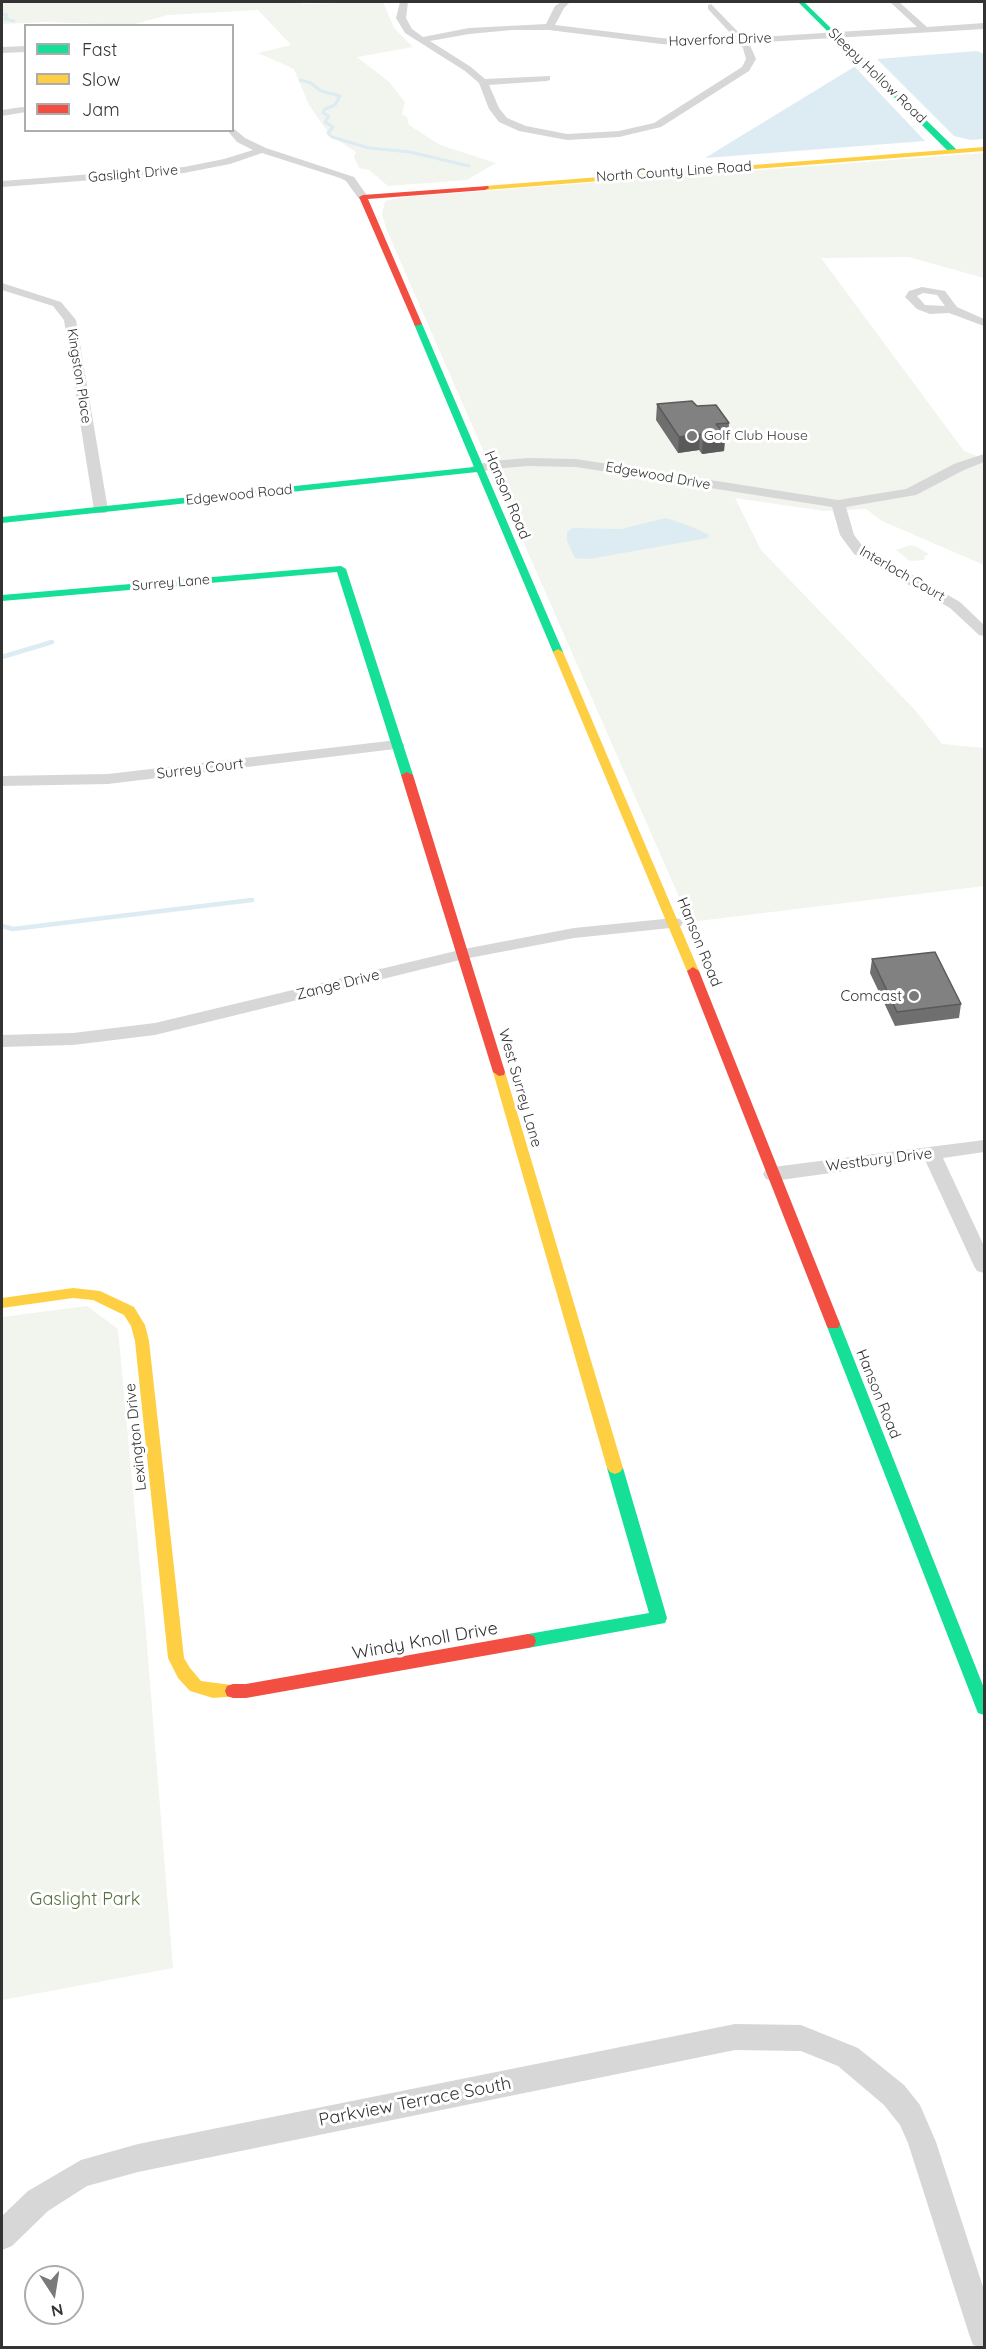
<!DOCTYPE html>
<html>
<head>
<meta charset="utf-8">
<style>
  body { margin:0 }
  #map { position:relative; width:986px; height:2349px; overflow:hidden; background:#fff; font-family:Quicksand,sans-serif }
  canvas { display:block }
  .frame { position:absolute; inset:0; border:3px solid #333; pointer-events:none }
  .legend { position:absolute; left:24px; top:24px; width:210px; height:108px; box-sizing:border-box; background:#fff; border:2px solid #adadad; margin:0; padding:8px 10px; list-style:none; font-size:18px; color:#333 }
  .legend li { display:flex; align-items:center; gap:12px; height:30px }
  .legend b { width:30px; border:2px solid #adadad }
  .north { position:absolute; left:24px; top:2265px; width:60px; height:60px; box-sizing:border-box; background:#fff; border:2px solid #adadad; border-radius:50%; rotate:168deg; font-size:16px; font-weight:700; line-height:24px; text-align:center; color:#333 }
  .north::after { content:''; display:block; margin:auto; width:21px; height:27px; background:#7a7a7a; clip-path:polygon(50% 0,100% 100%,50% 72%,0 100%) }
</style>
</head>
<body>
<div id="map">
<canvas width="986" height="2349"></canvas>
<div class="frame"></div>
<ul class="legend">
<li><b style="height:8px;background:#16e098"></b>Fast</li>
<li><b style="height:8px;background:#ffcf43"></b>Slow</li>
<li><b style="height:8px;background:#f24e42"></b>Jam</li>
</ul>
<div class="north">N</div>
</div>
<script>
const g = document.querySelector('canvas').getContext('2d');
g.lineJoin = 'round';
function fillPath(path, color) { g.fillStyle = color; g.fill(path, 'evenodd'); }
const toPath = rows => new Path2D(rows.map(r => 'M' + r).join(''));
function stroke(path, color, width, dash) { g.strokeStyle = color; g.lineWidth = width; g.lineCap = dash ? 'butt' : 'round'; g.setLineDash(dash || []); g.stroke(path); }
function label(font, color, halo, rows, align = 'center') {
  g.font = font + ' Quicksand,sans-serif'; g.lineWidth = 6; g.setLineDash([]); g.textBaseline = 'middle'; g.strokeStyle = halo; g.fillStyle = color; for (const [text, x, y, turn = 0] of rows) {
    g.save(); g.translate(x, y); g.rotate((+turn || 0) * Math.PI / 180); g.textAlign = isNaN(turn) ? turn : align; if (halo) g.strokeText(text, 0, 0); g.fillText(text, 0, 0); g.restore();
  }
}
const green = toPath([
  [2,2,297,2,303,4,383,2,394,28,413,47,357,57,389,82,405,102,402,114,407,117,409,125,440,145,496,163,467,180,388,186,369,170,359,168,354,157,356,152,330,135,309,105,294,69,258,53,291,45,258,10,168,15,131,25,46,22,2,24],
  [984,153,984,278,909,257,821,258,964,451,984,459,984,565,882,521,866,509,824,511,735,498,761,550,915,710,942,744,984,748,984,886,690,922,387,231,382,214,385,201,404,197],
  [910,545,917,547,929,554,925,556,924,560,910,561,896,550],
  [87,1306,118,1329,145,1621,173,1968,2,2000,2,1317]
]);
const water = toPath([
  [977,51,984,54,984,139,970,140,954,136,877,59],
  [854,66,925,141,705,158,854,67],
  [666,518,690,526,709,535,708,538,589,559,575,558,567,541,567,532,573,528,621,529]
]);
const streamFar1 = toPath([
  [2,14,7,15,5,19,14,21],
  [300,80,311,83,321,91,340,96,335,105,325,109,323,113,329,116,325,122,333,127,328,133,332,137,369,148,410,152,469,166]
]);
const stream = toPath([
  [2,657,52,642],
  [2,926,13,929,252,900]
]);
const street = toPath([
  [400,2,408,2,406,18,412,29,423,37,469,28,546,24,555,6,561,2,570,2,564,8,555,25,661,38,702,40,735,38,708,9,708,5,711,4,744,38,917,27,890,2,899,2,927,27,984,23,984,29,749,43,756,59,749,71,661,127,619,137,567,140,519,131,499,122,489,109,479,83,465,71,405,33,396,18,400,2],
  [512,30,549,30,661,44,702,46,740,44,743,48,746,59,742,67,654,123,619,131,567,134,526,126,507,118,499,108,489,85,547,81,550,80,550,76,485,79,471,67,430,41,469,34,512,30],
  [26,46,26,52,2,53,2,47,26,46],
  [22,107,26,108,26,112,2,116,2,110,22,107],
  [232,127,245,138,266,148,354,177,368,197,363,200,359,199,346,181,340,178,262,153,230,164,184,173,2,187,2,181,184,167,224,159,253,150,237,142,227,130,232,130,232,127],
  [2,283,61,302,76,320,108,510,106,513,96,513,94,510,64,320,53,306,2,290,2,283],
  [922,287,945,291,957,307,984,319,984,326,949,313,930,314,917,309,905,297,909,291,922,287],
  [923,293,937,295,945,306,925,305,917,296,923,293],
  [984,454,984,462,964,470,916,495,846,507,854,535,864,548,960,602,984,625,984,636,979,635,950,608,854,554,840,535,832,507,576,467,528,466,492,469,477,473,470,469,472,466,492,461,528,458,576,459,838,500,906,489,954,464,984,454],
  [397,740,405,745,403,748,108,784,2,786,2,776,108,774,397,740],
  [674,918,680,919,683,923,680,927,574,938,464,959,155,1035,73,1045,2,1047,2,1035,73,1033,155,1023,464,949,574,928,674,918],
  [984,1140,984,1152,943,1158,984,1246,984,1273,977,1271,974,1266,925,1160,773,1181,766,1179,763,1174,766,1169,773,1167,984,1140],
  [735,2024,801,2025,858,2048,904,2085,920,2105,936,2142,984,2290,984,2348,973,2345,969,2334,908,2143,900,2125,884,2105,838,2066,801,2051,735,2050,138,2172,87,2186,48,2211,12,2246,2,2250,2,2216,28,2191,81,2160,138,2144,735,2024]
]);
const fast = toPath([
  [798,2,804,2,956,149,956,153,950,153,798,2],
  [415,322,422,324,563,652,562,654,554,654,553,652,477,472,2,523,2,517,474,467,414,324,415,322],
  [341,566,346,569,413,775,411,777,403,777,401,775,337,572,2,601,2,595,341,566],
  [833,1319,838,1320,840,1324,984,1688,984,1715,978,1713,976,1708,826,1324,828,1320,833,1319],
  [615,1462,620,1464,623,1468,667,1618,665,1623,528,1648,522,1646,520,1641,522,1636,528,1634,649,1613,607,1468,610,1464,615,1462]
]);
const slow = toPath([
  [984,147,984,151,485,190,481,188,485,186,984,147],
  [558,649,563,652,699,971,697,974,693,975,687,971,553,652,558,649],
  [499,1068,505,1072,623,1468,620,1472,615,1474,610,1472,607,1468,493,1072,499,1068],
  [73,1288,100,1291,134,1307,145,1325,149,1341,184,1658,190,1668,201,1681,239,1686,241,1691,239,1696,213,1698,190,1691,178,1678,168,1658,135,1341,131,1326,124,1315,93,1300,73,1298,2,1308,2,1298,73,1288]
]);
const jam = toPath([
  [488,186,489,188,485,190,368,199,422,324,415,326,359,197,363,195,488,186],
  [407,772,413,775,505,1072,504,1075,499,1076,493,1072,401,775,407,772],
  [693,967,699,971,840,1324,838,1328,828,1328,826,1324,687,971,693,967],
  [528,1634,534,1636,536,1641,534,1646,528,1648,246,1698,233,1698,227,1696,225,1691,227,1686,233,1684,246,1684,528,1634]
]);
const wall = toPath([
  [657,404,697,406,729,423,728,439,725,439,724,451,702,454,699,450,678,453,656,420],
  [872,959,961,1004,959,1018,895,1026,870,973]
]);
const shadedWall = toPath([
  [700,434,699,450,678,453,679,437],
  [725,435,724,451,702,454,703,437]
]);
const building = toPath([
  [692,401,697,406,716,405,729,423,716,424,725,435,703,437,700,434,679,437,657,404,692,401],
  [935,952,961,1004,897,1012,872,959,935,952]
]);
const markers = [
  [692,436,6,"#7a7a7a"],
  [914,996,6,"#7a7a7a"]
];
const farStreetnames = [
  ["Haverford Drive",720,40,-2],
  ["Sleepy Hollow Road",877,76,44],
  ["North County Line Road",674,172,-4],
  ["Gaslight Drive",133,174,-5],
  ["Kingston Place",79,376,81],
  ["Edgewood Drive",658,476,10],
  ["Edgewood Road",239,495,-6],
  ["Interloch Court",902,574,30],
  ["Surrey Lane",171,583,-5]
];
const farPoinames = [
  ["Golf Club House",704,436]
];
const streetNames = [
  ["Hanson Road",507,495,67],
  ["Surrey Court",200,769,-7],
  ["Hanson Road",699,942,68],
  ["Zange Drive",338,985,-14],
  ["West Surrey Lane",520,1088,74],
  ["Westbury Drive",879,1160,-7],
  ["Hanson Road",878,1394,68],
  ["Lexington Drive",136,1437,-96]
];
const poiNames = [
  ["Comcast",902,996]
];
const nearStreetnames = [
  ["Windy Knoll Drive",425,1641,-10],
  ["Parkview Terrace South",415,2102,-11]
];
const nearParknames = [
  ["Gaslight Park",85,1900]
];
fillPath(green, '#f1f5ed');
fillPath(water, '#ddebf3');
stroke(streamFar1, '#ddebf3', 3);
stroke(stream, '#ddebf3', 4.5);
fillPath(street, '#d7d7d7');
fillPath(fast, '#16e098');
fillPath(slow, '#ffcf43');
fillPath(jam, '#f24e42');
fillPath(wall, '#6f6f6f');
fillPath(shadedWall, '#5a5a5a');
fillPath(building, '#818181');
stroke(building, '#5a5a5a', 1.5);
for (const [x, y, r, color] of markers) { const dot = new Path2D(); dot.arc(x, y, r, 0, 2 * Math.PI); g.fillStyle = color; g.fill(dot); stroke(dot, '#fff', 2); }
label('14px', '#333', '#fff', farStreetnames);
label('14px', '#333', '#fff', farPoinames, 'left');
label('15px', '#333', '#fff', streetNames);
label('15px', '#333', '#fff', poiNames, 'right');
label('18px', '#333', '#fff', nearStreetnames);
label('18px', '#56703f', '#fff', nearParknames);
</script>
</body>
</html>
